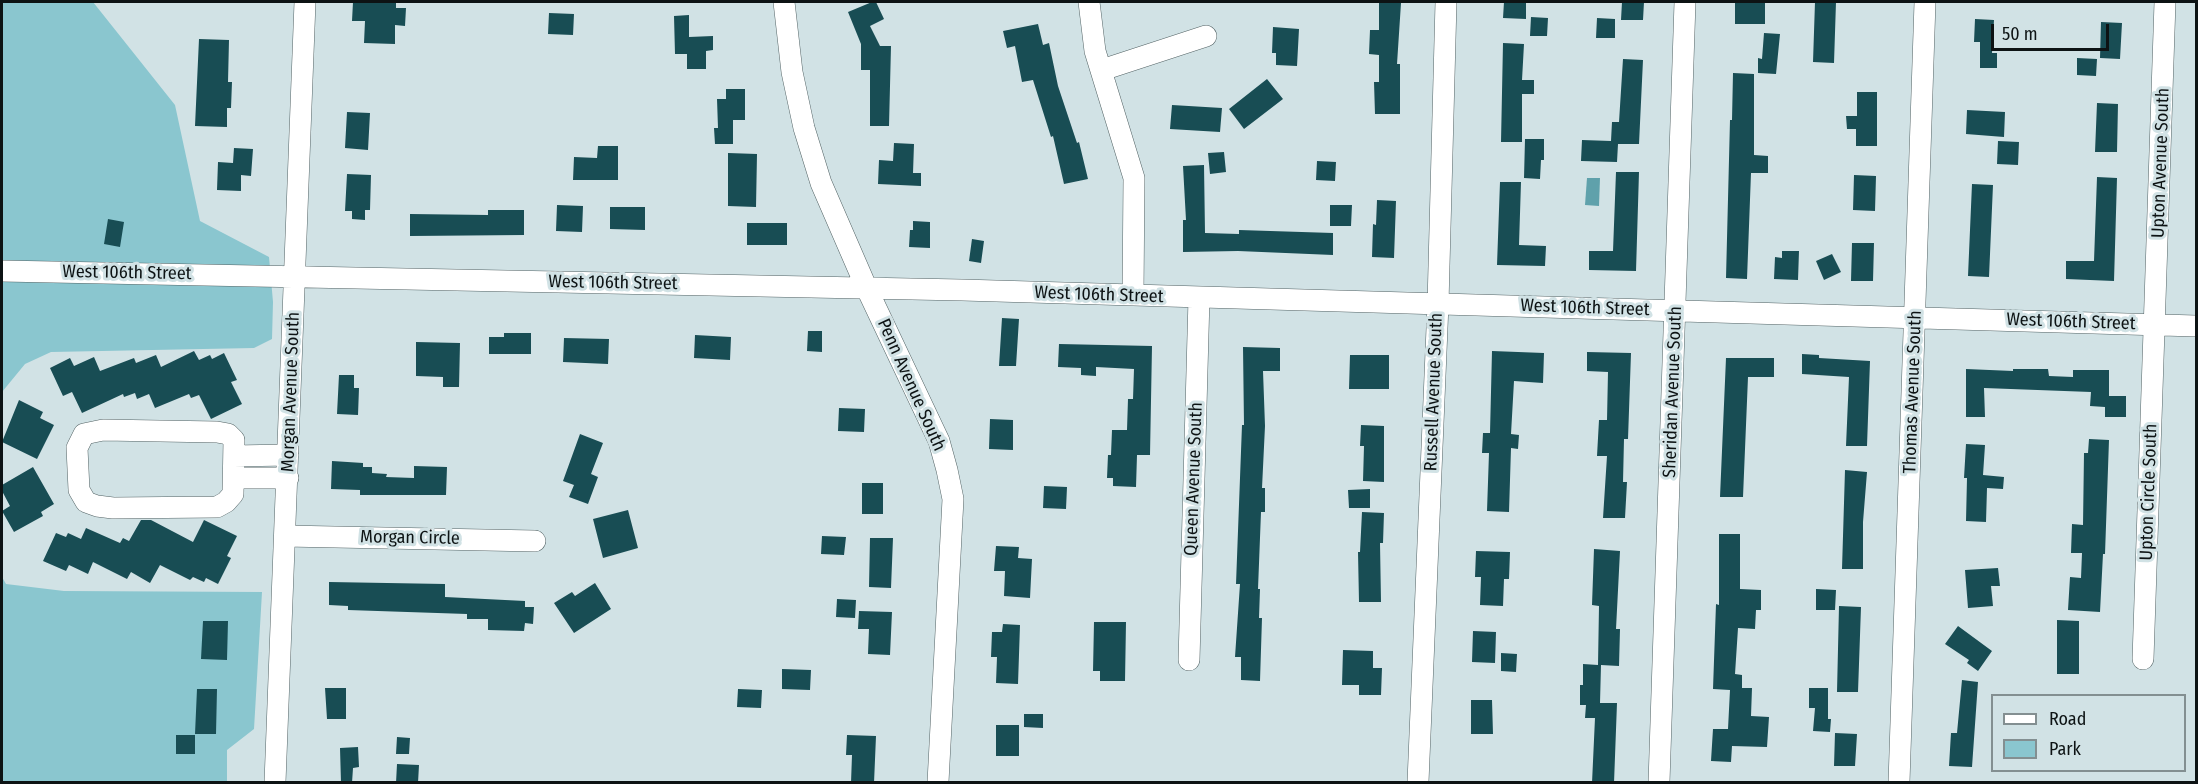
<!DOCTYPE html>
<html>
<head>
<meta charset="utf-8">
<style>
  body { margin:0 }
  #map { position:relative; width:2198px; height:784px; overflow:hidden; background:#d1e2e5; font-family:"Fira Sans Condensed",sans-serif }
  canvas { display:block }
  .frame { position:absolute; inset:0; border:3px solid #0d1314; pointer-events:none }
  .legend { position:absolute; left:1991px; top:694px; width:195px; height:78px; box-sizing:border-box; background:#d1e2e5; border:2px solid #838f91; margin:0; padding:8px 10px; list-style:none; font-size:18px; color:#0d1314 }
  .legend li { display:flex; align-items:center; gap:12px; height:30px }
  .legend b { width:30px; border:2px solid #838f91 }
  .scale { position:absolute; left:1991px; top:24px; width:118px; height:27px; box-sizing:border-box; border:3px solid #0d1314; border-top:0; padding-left:8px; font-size:18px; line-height:21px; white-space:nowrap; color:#0d1314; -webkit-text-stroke:4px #d1e2e5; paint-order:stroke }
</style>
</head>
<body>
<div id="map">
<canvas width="2198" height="784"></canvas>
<div class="frame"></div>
<ul class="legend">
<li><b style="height:8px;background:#fff"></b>Road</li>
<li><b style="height:16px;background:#8ac6cf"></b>Park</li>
</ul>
<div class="scale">50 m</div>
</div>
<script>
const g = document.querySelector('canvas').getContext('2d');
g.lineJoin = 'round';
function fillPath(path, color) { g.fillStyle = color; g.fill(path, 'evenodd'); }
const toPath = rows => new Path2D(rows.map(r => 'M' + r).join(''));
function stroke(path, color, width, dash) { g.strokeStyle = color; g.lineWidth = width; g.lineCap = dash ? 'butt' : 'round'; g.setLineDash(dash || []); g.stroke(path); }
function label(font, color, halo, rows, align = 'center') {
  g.font = font + ' "Fira Sans Condensed",sans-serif'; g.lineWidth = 6; g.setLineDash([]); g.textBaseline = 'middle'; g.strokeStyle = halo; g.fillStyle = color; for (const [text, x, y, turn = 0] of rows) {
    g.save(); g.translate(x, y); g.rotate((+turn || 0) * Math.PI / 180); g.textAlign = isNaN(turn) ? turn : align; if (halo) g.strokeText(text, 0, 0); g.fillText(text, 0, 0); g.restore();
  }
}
const green = toPath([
  [2,2,93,2,175,105,200,221,269,257,273,302,272,339,254,348,51,352,25,364,2,392],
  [2,577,6,584,64,591,262,592,254,729,227,750,227,782,2,782]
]);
const water = toPath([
  [1587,178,1600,178,1599,206,1585,205]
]);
const building = toPath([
  [353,2,396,2,396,8,406,8,405,26,395,25,395,44,364,43,365,21,352,21],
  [872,2,876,2,884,19,870,26,880,46,891,46,889,126,870,126,870,70,861,70,861,44,848,12],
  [1379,2,1401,3,1397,64,1400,64,1400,114,1375,114,1374,82,1379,82,1379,55,1369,54,1370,30,1379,30],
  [1504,2,1526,2,1526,19,1503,18],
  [1622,2,1644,2,1643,20,1621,20],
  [1735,2,1765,2,1765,24,1735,24],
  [1815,2,1836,2,1834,63,1813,62],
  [549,13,574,14,573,35,548,34],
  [689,15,689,37,713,36,713,50,706,51,706,69,687,69,687,54,675,54,674,16],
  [1531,17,1548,18,1547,36,1530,36],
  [1597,18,1615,19,1615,38,1596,38],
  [1975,19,1994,20,1992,53,1997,53,1997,68,1980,68,1980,42,1974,42],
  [2101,22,2122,23,2120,59,2100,58],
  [1038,24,1043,45,1049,43,1058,86,1077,143,1079,142,1088,179,1064,184,1053,136,1051,137,1033,80,1022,82,1015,46,1007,48,1003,31],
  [1273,27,1299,29,1297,66,1276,65,1276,53,1272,53],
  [1764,33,1780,34,1776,74,1758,73,1758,58,1762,59],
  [199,39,229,40,228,82,232,82,231,108,227,108,227,127,195,126],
  [1503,43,1524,44,1522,80,1534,80,1534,94,1522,94,1522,142,1501,142],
  [2077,58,2097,59,2096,76,2077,75],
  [1623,59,1643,60,1639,144,1618,144,1617,162,1581,161,1582,140,1611,141,1612,122,1619,122],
  [1733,73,1754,74,1754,155,1768,156,1768,173,1751,173,1747,279,1726,278,1730,120,1732,120],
  [1267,79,1283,99,1244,129,1229,109],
  [726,89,745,89,745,120,733,120,733,144,715,144,714,128,718,128,717,99,726,99],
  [1857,92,1877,92,1877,146,1856,146,1856,129,1847,129,1846,116,1857,116],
  [2097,103,2118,104,2117,152,2095,152],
  [1172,105,1222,108,1220,132,1170,129],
  [1967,110,2005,112,2004,137,1966,134],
  [347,112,370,113,368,150,345,148],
  [1525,139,1544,139,1544,160,1541,160,1540,179,1524,178],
  [1998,141,2019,142,2018,165,1997,164],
  [894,143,914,144,913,173,921,173,921,186,878,184,879,160,893,161],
  [598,146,618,146,618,180,573,180,574,157,597,158],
  [234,148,253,149,251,176,241,175,241,191,217,190,218,162,233,163],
  [1224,152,1226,172,1210,174,1208,153],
  [728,153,757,154,756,207,728,206],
  [1317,161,1336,162,1335,181,1316,180],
  [1204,165,1205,233,1239,234,1239,230,1333,233,1333,255,1238,251,1183,252,1183,220,1186,220,1183,166],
  [1616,172,1639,172,1636,271,1589,270,1589,251,1613,251],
  [347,174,371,175,370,210,365,210,365,220,352,219,352,211,345,211],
  [1854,175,1876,176,1875,211,1853,210],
  [2097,177,2117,178,2114,281,2066,279,2066,261,2094,261],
  [1500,182,1521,182,1519,245,1546,246,1545,266,1497,265],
  [1972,184,1993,185,1989,277,1968,276],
  [1377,200,1396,201,1394,258,1372,257,1373,224,1376,225],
  [557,205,583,206,582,232,556,231],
  [1330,205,1352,205,1351,226,1330,226],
  [610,207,645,207,645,230,610,229],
  [488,210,524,210,524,235,410,236,410,214,488,215],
  [108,219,124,222,120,247,104,244],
  [913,221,930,222,930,248,909,247,910,230,913,230],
  [747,223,787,223,787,245,747,245],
  [972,239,984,241,981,263,969,261],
  [1852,243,1874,243,1873,281,1851,281],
  [1782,251,1799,251,1798,280,1774,279,1775,257,1782,258],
  [1832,254,1841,272,1824,280,1816,261],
  [1002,318,1019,319,1016,366,999,366],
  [808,331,822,331,822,352,807,351],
  [504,333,531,333,531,354,489,354,489,337,504,337],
  [695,335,731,337,730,360,694,358],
  [564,338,609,339,608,364,563,362],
  [416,342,460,343,459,387,443,387,443,377,416,376],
  [1059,344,1152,346,1150,455,1137,455,1136,487,1113,486,1113,478,1107,478,1108,455,1111,455,1112,430,1127,430,1128,399,1133,399,1134,369,1096,367,1096,376,1081,375,1081,368,1058,367],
  [1243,347,1280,348,1280,371,1263,371,1265,426,1262,488,1265,488,1265,512,1261,512,1258,589,1260,589,1259,618,1262,618,1260,681,1241,680,1241,657,1235,657,1240,584,1236,584,1242,425,1244,425],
  [194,351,199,360,210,355,212,359,224,353,237,380,231,382,242,404,211,419,199,395,191,398,189,394,155,408,149,394,137,399,135,393,124,397,123,394,82,413,72,392,63,396,50,368,70,358,74,366,94,357,100,371,134,358,136,363,156,355,161,367],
  [1492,351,1544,353,1543,383,1514,381,1511,434,1519,435,1518,449,1511,448,1509,512,1487,511,1489,453,1482,453,1483,433,1490,433],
  [1587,352,1631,353,1628,439,1624,439,1623,482,1627,482,1625,518,1603,518,1607,456,1597,456,1599,420,1607,420,1608,372,1587,371],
  [1802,354,1819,355,1819,358,1870,361,1867,446,1846,446,1849,377,1802,374],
  [1350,355,1389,355,1389,389,1349,389],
  [1726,358,1774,358,1774,377,1748,377,1743,497,1720,497],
  [1966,369,2013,371,2013,369,2048,369,2049,376,2073,377,2073,370,2109,370,2109,396,2126,396,2126,417,2105,417,2105,407,2090,406,2091,392,1984,388,1985,417,1966,417],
  [339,375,354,375,354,388,359,388,358,415,337,414],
  [19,400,43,412,40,418,54,425,37,459,2,442],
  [839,408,865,409,864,432,838,431],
  [990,419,1013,420,1013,450,989,449],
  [1361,425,1384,426,1384,482,1363,481,1364,446,1360,446],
  [580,434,603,443,591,474,598,477,588,504,569,497,574,485,563,481],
  [2089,439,2109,440,2105,554,2103,554,2100,612,2068,610,2070,577,2081,578,2082,553,2071,553,2072,524,2083,525,2084,453,2088,453],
  [1966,444,1985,445,1983,475,2004,477,2003,489,1987,488,1986,522,1966,521,1967,478,1964,478],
  [332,461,363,463,363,467,372,467,372,473,387,474,386,477,414,478,414,466,447,467,446,495,360,495,360,490,331,489],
  [33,467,54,504,41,512,43,516,14,532,2,511,10,506,2,491,2,485],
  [1845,470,1867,472,1863,522,1863,569,1842,569],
  [862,483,883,483,883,514,862,514],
  [1044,486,1067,487,1066,509,1043,508],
  [1370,489,1370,508,1349,508,1348,490],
  [628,510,638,548,603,558,593,519],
  [1362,512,1384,513,1383,543,1380,543,1381,602,1359,602,1358,552,1360,552],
  [141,520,151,520,193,542,204,520,237,536,227,556,231,558,218,584,206,578,204,582,193,577,190,580,160,565,150,583,131,572,127,579,93,562,88,574,69,565,66,571,43,561,56,533,66,537,68,533,81,539,86,528,120,543,123,538,129,541],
  [1719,534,1740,534,1740,589,1761,590,1761,610,1756,610,1755,629,1738,628,1735,674,1742,675,1742,688,1752,688,1751,716,1769,717,1767,747,1732,746,1731,762,1711,761,1713,729,1728,729,1730,690,1713,689,1716,604,1719,605],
  [822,536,846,537,844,555,821,554],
  [870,538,893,538,891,588,869,587],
  [996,546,1019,547,1018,558,1032,559,1030,598,1004,596,1005,571,994,571],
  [1594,549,1620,551,1616,629,1620,629,1619,666,1601,665,1600,703,1617,703,1614,783,1592,783,1595,718,1585,718,1586,705,1580,705,1580,685,1583,685,1583,664,1598,665,1599,606,1592,605],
  [1476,551,1510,552,1509,579,1504,579,1503,606,1480,605,1481,577,1475,577],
  [1998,568,2000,586,1991,586,1993,606,1968,608,1965,570],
  [329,582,445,584,445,597,525,601,525,607,534,607,533,624,525,623,524,631,488,630,488,619,467,619,467,614,348,610,348,606,329,605],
  [595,583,611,609,574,633,554,603,572,592,575,596],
  [1816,589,1836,590,1835,610,1816,610],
  [837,599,856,600,855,618,836,617],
  [1839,606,1861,607,1858,692,1837,692],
  [859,611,892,612,890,655,868,654,869,629,858,629],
  [2057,620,2079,621,2079,674,2057,674],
  [203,621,228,621,227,660,201,659],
  [1094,622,1126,622,1125,681,1100,681,1100,671,1093,671],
  [1003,624,1020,625,1018,684,996,683,997,657,991,657,992,632,1002,632],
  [1958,626,1992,651,1978,671,1967,663,1969,660,1945,644],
  [1473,631,1496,632,1495,663,1472,662],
  [1343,650,1373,651,1373,668,1382,668,1381,695,1359,695,1359,685,1342,685],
  [1501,653,1517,654,1516,672,1501,671],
  [782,669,811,670,810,690,782,689],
  [1962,680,1978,682,1972,767,1949,766,1951,733,1957,733],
  [325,688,346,688,346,719,327,719],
  [1809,688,1828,688,1828,719,1831,719,1830,732,1813,731,1815,708,1809,708],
  [197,689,217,689,216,734,195,734],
  [738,689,762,690,761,708,737,707],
  [1471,700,1492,700,1493,734,1471,734],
  [1024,714,1043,714,1043,728,1024,727],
  [996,725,1019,725,1019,756,996,756],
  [1835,733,1857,734,1855,766,1834,766],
  [176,735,195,735,195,754,176,754],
  [847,735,876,736,874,783,851,783,852,755,846,755],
  [397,737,410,738,409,754,396,754],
  [358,747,359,767,353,768,352,783,341,783,340,748],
  [397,764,419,765,418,783,396,783]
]);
const minor = toPath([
  [784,2,792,72,804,128,821,183,867,289,939,441,947,470,953,499,938,782],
  [1089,2,1095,51,1134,178,1133,295],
  [1102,70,1206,36],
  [2,271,962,290,2196,326],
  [103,430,217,432,228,434,234,440,233,494,226,502,217,507,113,508,97,506,86,502,79,490,77,448,84,434,103,430],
  [234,456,288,455],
  [234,478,288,478],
  [285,536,535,541],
  [2143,659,2165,2],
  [1189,660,1199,298],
  [275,782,305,2],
  [1418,782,1438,304,1446,2],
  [1659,782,1685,2],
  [1899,782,1925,2]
]);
const streetNames = [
  ["Upton Avenue South",2161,163,-88],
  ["West 106th Street",127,273,1],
  ["West 106th Street",613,283,1],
  ["West 106th Street",1099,295,2],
  ["West 106th Street",1585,308,2],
  ["West 106th Street",2071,322,2],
  ["Penn Avenue South",911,385,66],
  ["Morgan Avenue South",291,392,-88],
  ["Russell Avenue South",1434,392,-88],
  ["Sheridan Avenue South",1673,392,-88],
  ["Thomas Avenue South",1913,392,-88],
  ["Queen Avenue South",1194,479,-88],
  ["Upton Circle South",2149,492,-88],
  ["Morgan Circle",410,538,1]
];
fillPath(green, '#8ac6cf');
fillPath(water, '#5fa1ab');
fillPath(building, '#184d54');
stroke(minor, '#536365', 22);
stroke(minor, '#fff', 21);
label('18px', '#0d1314', '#d1e2e5', streetNames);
</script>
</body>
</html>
